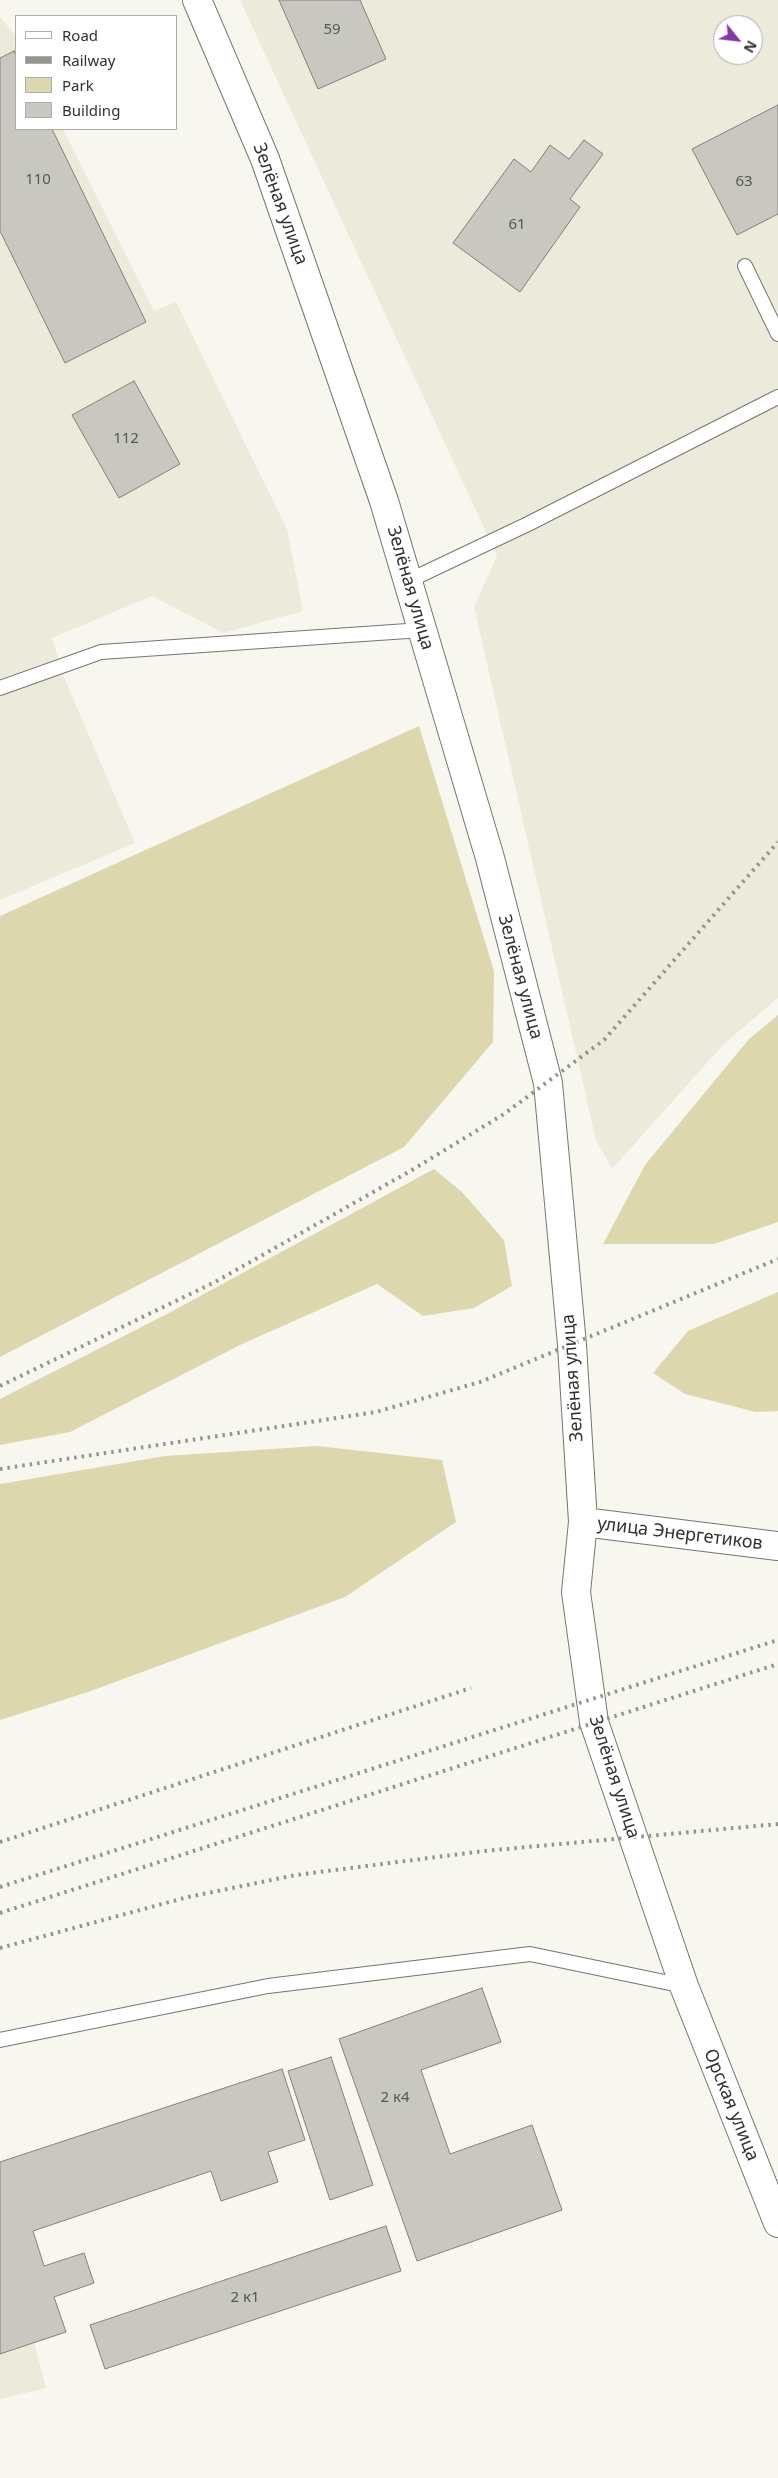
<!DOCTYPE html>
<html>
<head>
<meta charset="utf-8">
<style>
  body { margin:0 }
  #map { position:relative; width:778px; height:2478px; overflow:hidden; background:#f7f7ef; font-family:"Noto Sans",sans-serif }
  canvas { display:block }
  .legend { position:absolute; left:15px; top:15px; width:162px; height:115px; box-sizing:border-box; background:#fff; border:1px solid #adadab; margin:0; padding:6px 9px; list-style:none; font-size:15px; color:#31312e }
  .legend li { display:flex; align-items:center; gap:10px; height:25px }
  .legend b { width:25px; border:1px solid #adadab }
  .north { position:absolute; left:713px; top:15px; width:50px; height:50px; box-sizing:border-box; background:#fff; border:1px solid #adadab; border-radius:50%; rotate:119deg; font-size:14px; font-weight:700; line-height:20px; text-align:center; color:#31312e }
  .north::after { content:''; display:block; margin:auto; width:18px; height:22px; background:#8337a9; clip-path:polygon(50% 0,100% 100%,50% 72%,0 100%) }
</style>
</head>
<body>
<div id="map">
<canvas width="778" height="2478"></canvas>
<ul class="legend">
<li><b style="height:6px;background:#fff"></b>Road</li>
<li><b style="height:6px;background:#94948f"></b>Railway</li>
<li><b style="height:14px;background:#dcd7ad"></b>Park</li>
<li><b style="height:14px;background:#c8c8c0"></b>Building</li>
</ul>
<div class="north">N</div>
</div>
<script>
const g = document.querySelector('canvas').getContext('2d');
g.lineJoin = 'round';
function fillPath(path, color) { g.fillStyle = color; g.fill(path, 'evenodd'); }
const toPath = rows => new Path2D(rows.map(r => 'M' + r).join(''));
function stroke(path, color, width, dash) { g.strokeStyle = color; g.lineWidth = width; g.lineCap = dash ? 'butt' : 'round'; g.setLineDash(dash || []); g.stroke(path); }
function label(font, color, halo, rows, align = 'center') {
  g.font = font + ' "Noto Sans",sans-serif'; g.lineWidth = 4.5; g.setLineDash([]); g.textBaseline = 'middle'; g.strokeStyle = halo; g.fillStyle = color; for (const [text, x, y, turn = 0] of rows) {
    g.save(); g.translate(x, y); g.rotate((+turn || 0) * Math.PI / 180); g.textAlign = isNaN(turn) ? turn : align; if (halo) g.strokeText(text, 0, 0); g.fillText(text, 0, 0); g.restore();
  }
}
const built = toPath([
  [240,0,778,0,778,998,724,1044,612,1169,596,1140,474,607,497,556],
  [723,25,753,25,753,55,723,55],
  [0,17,16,36,16,129,63,129,154,311,176,302,287,529,303,611,223,633,152,596,52,638,63,675,135,843,0,900],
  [34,2343,46,2388,0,2399,0,2354]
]);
const green = toPath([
  [419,726,494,971,493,1042,404,1147,0,1357,0,916],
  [778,1015,778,1222,714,1244,603,1244,645,1165,749,1039],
  [434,1169,462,1192,504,1240,512,1286,474,1308,423,1316,377,1284,240,1345,70,1432,0,1445,0,1399,167,1314],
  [778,1292,778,1411,756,1412,685,1394,653,1373,688,1331],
  [318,1446,442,1460,456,1522,345,1597,88,1692,0,1720,0,1484,165,1456]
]);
const building = toPath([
  [279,0,360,0,386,59,318,89,279,0],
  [14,51,16,56,16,129,52,129,146,322,65,363,0,231,0,58,14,51],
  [778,105,778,214,737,235,692,149,778,105],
  [584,140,603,154,570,199,580,207,520,292,453,243,514,159,531,172,550,145,569,159,584,140],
  [134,381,180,464,119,498,72,415,134,381],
  [482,1988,501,2042,421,2070,450,2154,532,2125,562,2210,417,2261,339,2039,482,1988],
  [331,2057,373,2185,330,2200,288,2071,331,2057],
  [282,2069,305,2140,268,2152,278,2182,221,2201,211,2171,33,2231,44,2266,84,2253,94,2283,54,2297,66,2332,0,2354,0,2162,282,2069],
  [386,2226,401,2271,105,2369,90,2325,386,2226]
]);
const service = toPath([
  [745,266,778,334],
  [408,581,528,524,778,397],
  [0,688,101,652,422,630],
  [0,2040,268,1986,530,1954,684,1986]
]);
const tertiary = toPath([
  [197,0,265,159,384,501,490,858,548,1083,572,1345,583,1522,576,1592,594,1722,684,1986,778,2223],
  [583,1522,778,1546]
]);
const rail = toPath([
  [0,1386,215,1282,412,1170,504,1114,604,1040,778,842],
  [0,1469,376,1412,480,1382,778,1259],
  [0,1842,471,1688],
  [0,1887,778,1640],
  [0,1913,778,1664],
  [0,1948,188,1897,296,1875,484,1851,778,1824]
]);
const numberNames = [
  ["59",332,30],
  ["110",38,180],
  ["63",744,182],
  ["61",517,225],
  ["112",126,439],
  ["2 к4",395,2098],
  ["2 к1",245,2298]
];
const streetNames = [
  ["Зелёная улица",280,204,70],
  ["Зелёная улица",410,588,74],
  ["Зелёная улица",520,977,75],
  ["Зелёная улица",573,1378,-94],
  ["улица Энергетиков",680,1534,7],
  ["Зелёная улица",614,1777,72],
  ["Орская улица",731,2105,68]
];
fillPath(built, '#eceadb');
fillPath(green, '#dcd7ad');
fillPath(building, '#c8c8c0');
stroke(building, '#82817a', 1);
stroke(service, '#76756e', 16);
stroke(tertiary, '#76756e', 30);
stroke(service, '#fff', 14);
stroke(tertiary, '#fff', 28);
stroke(rail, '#94948f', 4, [2.5, 5]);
label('15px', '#575752', null, numberNames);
label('18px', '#31312e', '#fff', streetNames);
</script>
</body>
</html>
